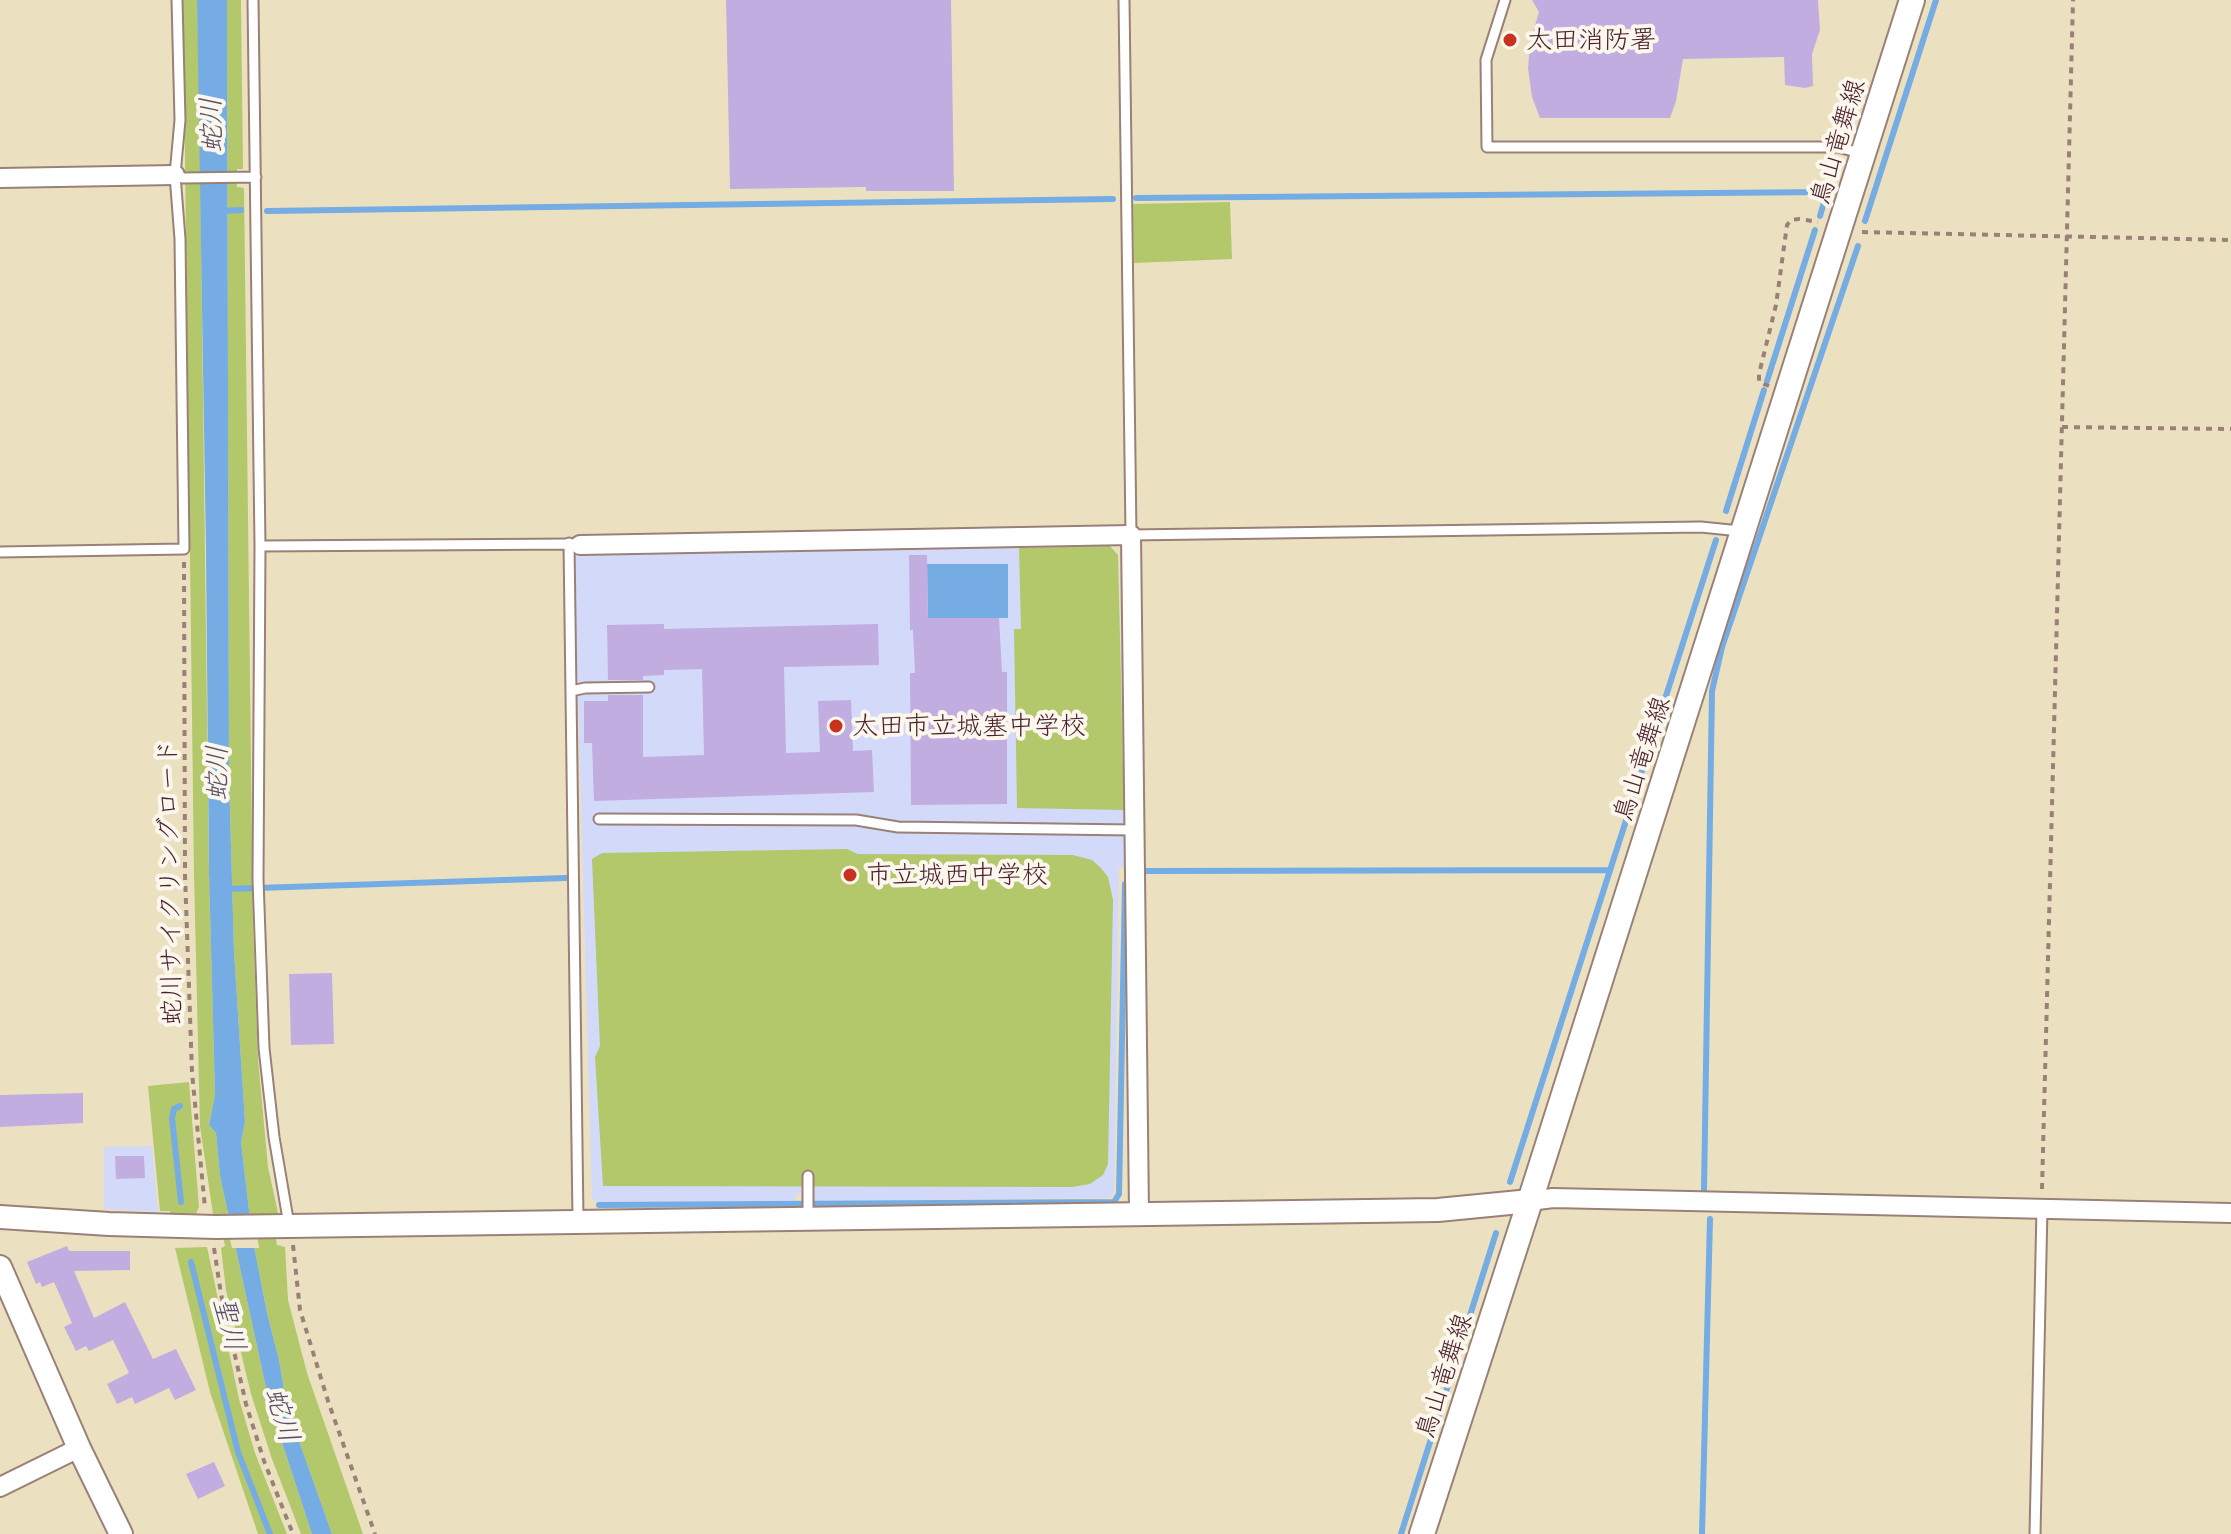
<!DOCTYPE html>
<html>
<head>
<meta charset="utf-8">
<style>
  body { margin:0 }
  canvas { display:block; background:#ebe1c0 }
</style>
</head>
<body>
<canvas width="2231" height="1534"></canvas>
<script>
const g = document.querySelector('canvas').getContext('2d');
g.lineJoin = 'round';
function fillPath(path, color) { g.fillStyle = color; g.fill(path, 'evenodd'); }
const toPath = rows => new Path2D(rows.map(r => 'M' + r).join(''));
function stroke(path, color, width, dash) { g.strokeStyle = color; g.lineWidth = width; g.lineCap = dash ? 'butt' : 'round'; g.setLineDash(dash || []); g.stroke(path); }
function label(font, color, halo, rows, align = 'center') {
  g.font = font + ' Mali,"Klee One",sans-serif'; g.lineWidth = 8; g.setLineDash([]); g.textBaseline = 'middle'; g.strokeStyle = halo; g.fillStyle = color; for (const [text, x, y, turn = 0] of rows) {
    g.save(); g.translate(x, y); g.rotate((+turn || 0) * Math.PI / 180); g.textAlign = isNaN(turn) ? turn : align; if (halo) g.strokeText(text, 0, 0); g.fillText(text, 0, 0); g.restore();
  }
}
const built = toPath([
  [1110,546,1118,555,1126,867,1119,867,1114,1193,1109,1198,815,1201,812,1194,797,1193,795,1201,596,1202,592,1199,574,559,582,552],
  [152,1146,158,1212,104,1209,104,1147]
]);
const green = toPath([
  [183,0,197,0,199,76,209,874,215,1096,209,1125,216,1133,220,1176,270,1406,312,1534,301,1534,272,1459,251,1394,226,1290,221,1248,225,1246,219,1216,213,1214,200,1126,194,875],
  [227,0,241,0,243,169,237,169,237,187,244,188,253,928,258,1059,268,1167,278,1213,272,1215,277,1245,285,1247,288,1300,307,1373,363,1534,332,1534,287,1407,279,1360,267,1313,252,1236,241,1142,245,1122,234,952,229,775],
  [1230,202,1232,259,1134,263,1133,204],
  [1110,546,1118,555,1124,810,1017,808,1014,629,1021,629,1019,548],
  [847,849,858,854,1073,855,1092,860,1101,868,1108,877,1113,900,1108,1164,1103,1175,1090,1184,1072,1187,603,1186,595,1057,600,1046,592,859,602,853],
  [189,1082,199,1207,195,1216,171,1217,170,1211,160,1211,148,1086],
  [207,1247,239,1399,255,1453,287,1534,258,1534,210,1392,175,1248]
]);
const water = toPath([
  [197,0,227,0,229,775,234,952,245,1122,241,1142,252,1236,267,1313,279,1360,287,1407,332,1534,312,1534,270,1406,220,1176,216,1133,209,1125,215,1095,209,874,206,552],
  [927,564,1008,564,1008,618,928,618]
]);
const pier = toPath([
  [224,1214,254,1214,259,1248,232,1248]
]);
const stream = toPath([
  [1136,198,1827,192,1820,216],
  [221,211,241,210],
  [267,211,1113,199],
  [1865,221,1936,0],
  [1767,381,1815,230],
  [1726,511,1764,390],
  [1144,871,1609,870],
  [226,889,566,878],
  [180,1106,174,1109,172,1118,181,1202],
  [1510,1182,1716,540],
  [1704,1190,1712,691,1722,647,1858,246],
  [599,1205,1114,1202,1119,1194,1125,884],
  [191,1262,238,1452,270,1534],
  [1401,1534,1496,1233],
  [1702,1534,1710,1219]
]);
const building = toPath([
  [726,0,951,0,954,191,866,191,866,187,730,189],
  [1532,0,1818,0,1820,30,1812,54,1813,86,1805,88,1785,85,1784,57,1683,59,1676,101,1670,118,1540,118,1532,97,1528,68,1530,42,1539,12],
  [909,555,927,555,928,618,999,618,1002,672,1007,672,1007,804,911,805,910,673,915,673,913,630,910,630],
  [664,624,664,629,878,624,879,665,784,667,786,753,820,752,818,701,851,700,853,751,872,750,874,792,594,801,592,743,584,743,584,701,608,701,608,695,643,695,643,757,704,755,702,669,664,670,664,675,643,676,643,680,608,680,607,625],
  [332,973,334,1044,291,1045,289,974],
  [83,1093,83,1123,0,1127,0,1095],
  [115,1156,144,1156,145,1178,116,1179],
  [67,1246,69,1251,130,1251,130,1270,74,1271,94,1318,125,1302,153,1359,176,1349,196,1390,175,1400,169,1388,135,1404,132,1397,117,1404,107,1384,129,1373,113,1340,89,1351,86,1346,76,1351,64,1327,72,1323,54,1282,42,1287,40,1282,36,1284,27,1262],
  [214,1462,225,1486,198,1499,186,1474]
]);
const path = toPath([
  [1862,232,2231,240],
  [1769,386,1759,382,1759,374,1776,305,1787,225,1791,220,1799,219,1818,222],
  [2062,427,2231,429],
  [184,562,185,875,192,1072,205,1208],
  [2042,1189,2073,0],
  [293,1245,300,1310,328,1401,375,1534],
  [214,1248,221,1294,246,1404,264,1461,293,1534]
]);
const service = toPath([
  [253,0,260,546,258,879,264,1048,274,1137,289,1225],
  [1124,0,1131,535,1701,527,1740,531],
  [1505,0,1486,60,1487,147,1838,147,1860,153],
  [175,175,183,178,256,177],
  [569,543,578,1220],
  [260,546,573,544],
  [0,552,184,549,180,239,175,175,180,120,177,0],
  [571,691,585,688,649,687],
  [599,819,856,820,898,827,1134,830],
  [808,1176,808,1218],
  [2035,1534,2042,1208]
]);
const minor = toPath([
  [0,178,175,175],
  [580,545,1131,535,1139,1213],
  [1530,1201,1553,1198,2231,1213],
  [0,1487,79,1448]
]);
const tertiary = toPath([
  [0,1217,109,1224,216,1227,1438,1210,1530,1201],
  [0,1267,79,1448,121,1534]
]);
const secondary = toPath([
  [1422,1534,1530,1201,1912,0]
]);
const markers = [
  [1510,40,8,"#c8321e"],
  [836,726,8,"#c8321e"],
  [850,875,8,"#c8321e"]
];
const poiNames = [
  ["太田消防署",1526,40],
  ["太田市立城塞中学校",852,726],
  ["市立城西中学校",866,875]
];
const streetNames = [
  ["鳥山竜舞線",1838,142,-73],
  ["鳥山竜舞線",1642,759,-72],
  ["蛇川サイクリングロード",170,882,-91],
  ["鳥山竜舞線",1444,1376,-72]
];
const waterNames = [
  ["蛇川",212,125,-92],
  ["蛇川",217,773,-90],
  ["聖川",229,1324,76],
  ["蛇川",282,1415,73]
];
fillPath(built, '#d3d9f9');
fillPath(green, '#b3c76b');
fillPath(water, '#75ace4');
fillPath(pier, '#ebe1c0');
stroke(stream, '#75ace4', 6);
fillPath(building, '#c2ade0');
stroke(service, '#9a8076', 13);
stroke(minor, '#9a8076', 22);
stroke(tertiary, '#9a8076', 26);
stroke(secondary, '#9a8076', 28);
stroke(path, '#9a8076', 4, [6, 6]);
stroke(service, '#fff', 9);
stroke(minor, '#fff', 18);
stroke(tertiary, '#fff', 22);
stroke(secondary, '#fff', 24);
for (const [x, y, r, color] of markers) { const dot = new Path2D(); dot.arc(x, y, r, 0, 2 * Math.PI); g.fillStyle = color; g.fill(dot); stroke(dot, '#fbf7ec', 3); }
label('26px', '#4a1f2b', '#fbf7ec', poiNames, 'left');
label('26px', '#4a1f2b', '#fbf7ec', streetNames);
label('italic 28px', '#59506c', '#fbf7ec', waterNames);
</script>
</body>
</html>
